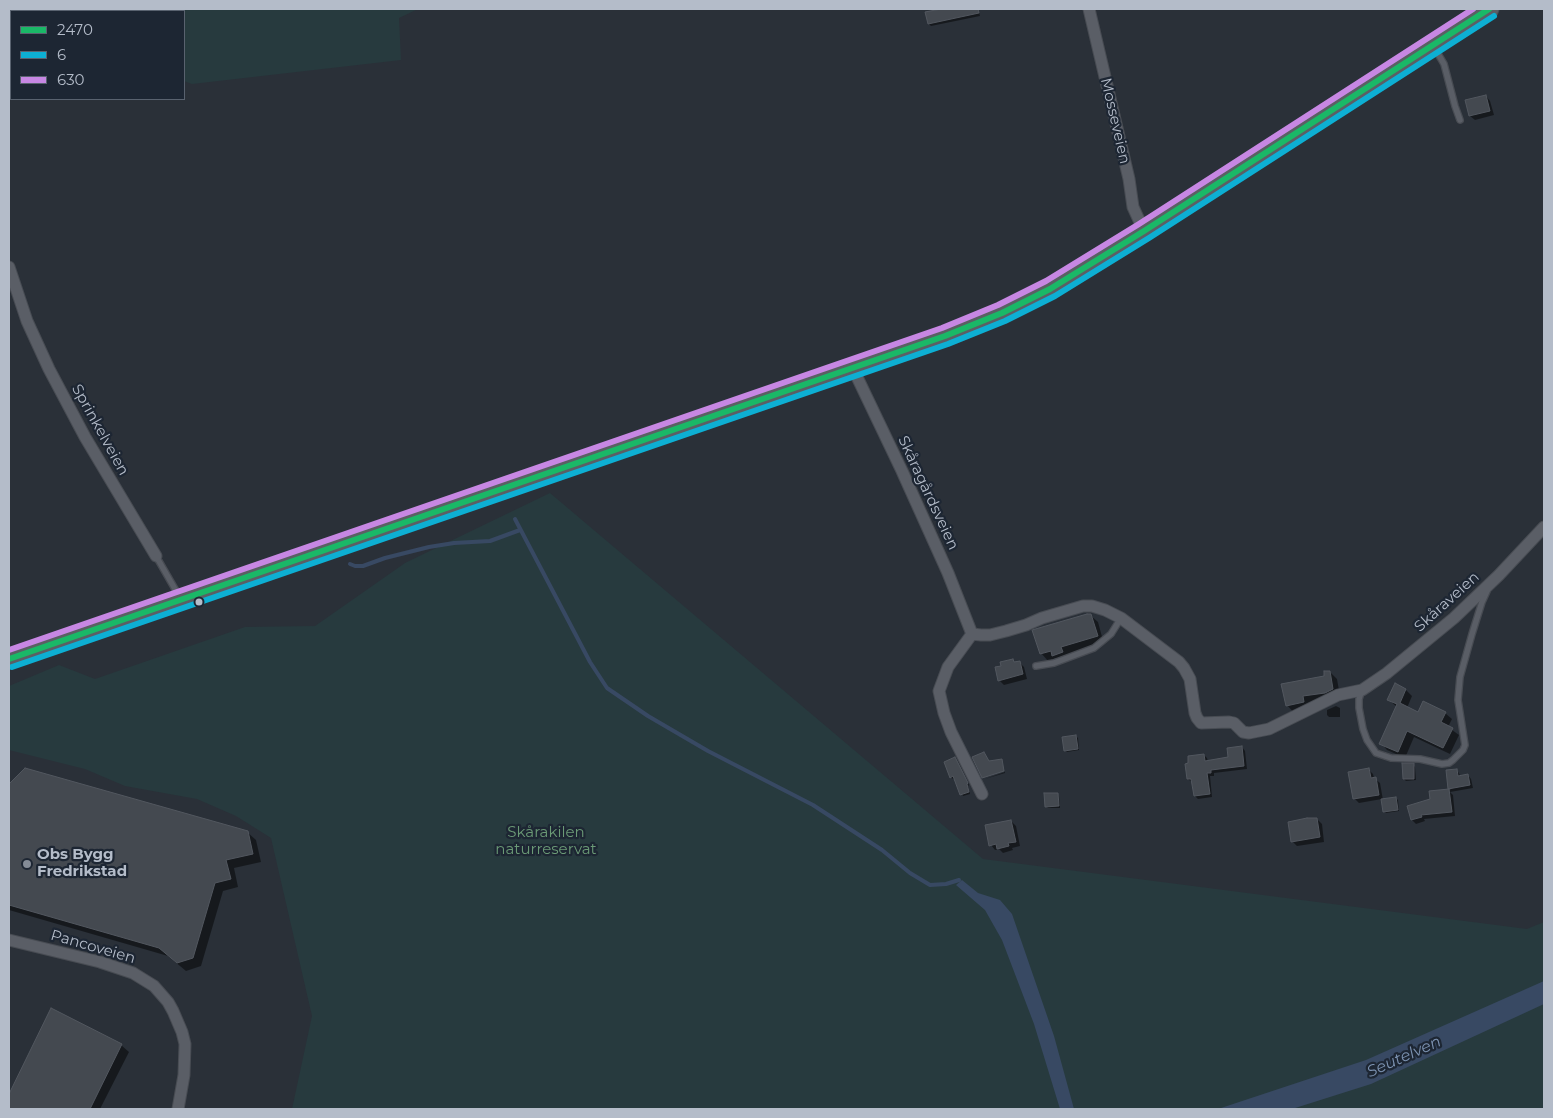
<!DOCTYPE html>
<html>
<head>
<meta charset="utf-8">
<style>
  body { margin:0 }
  #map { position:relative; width:1553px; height:1118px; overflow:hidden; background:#2a3038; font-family:Montserrat,sans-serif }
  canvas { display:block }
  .frame { position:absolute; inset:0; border:10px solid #b4bcc9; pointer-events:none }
  .legend { position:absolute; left:10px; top:10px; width:175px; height:90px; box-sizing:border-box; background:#1d2633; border:1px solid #59626f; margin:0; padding:6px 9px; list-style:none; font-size:15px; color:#b4bcc9 }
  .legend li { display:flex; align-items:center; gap:10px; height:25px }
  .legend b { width:25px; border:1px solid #59626f }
</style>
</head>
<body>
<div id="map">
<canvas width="1553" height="1118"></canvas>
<div class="frame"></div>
<ul class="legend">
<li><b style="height:6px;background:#1ab867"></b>2470</li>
<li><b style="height:6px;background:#0dafd3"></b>6</li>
<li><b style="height:6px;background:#c787e3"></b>630</li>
</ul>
</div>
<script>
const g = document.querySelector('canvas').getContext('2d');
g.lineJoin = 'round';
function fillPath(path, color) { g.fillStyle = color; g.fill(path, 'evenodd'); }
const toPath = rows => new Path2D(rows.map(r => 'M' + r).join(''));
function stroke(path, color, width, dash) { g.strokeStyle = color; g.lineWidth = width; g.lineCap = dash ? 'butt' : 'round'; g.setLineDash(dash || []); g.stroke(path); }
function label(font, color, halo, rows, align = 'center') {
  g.font = font + ' Montserrat,sans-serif'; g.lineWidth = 4.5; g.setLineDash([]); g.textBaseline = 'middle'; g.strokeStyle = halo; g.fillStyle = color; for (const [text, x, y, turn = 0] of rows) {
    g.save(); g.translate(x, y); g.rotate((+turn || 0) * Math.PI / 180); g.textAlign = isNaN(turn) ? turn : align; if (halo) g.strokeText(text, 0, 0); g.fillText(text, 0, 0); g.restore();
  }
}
const green = toPath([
  [26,9,418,9,399,18,401,60,192,84,184,81,184,11,29,11],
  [550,493,983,859,1527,929,1544,922,1544,1109,292,1109,312,1016,271,838,236,816,197,799,125,786,85,769,9,750,9,686,59,665,95,679,245,627,315,626,405,563]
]);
const water = toPath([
  [962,880,978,893,1000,900,1012,914,1054,1036,1074,1109,1060,1109,1034,1024,1002,940,985,910,956,885],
  [1544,981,1544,1004,1371,1084,1292,1109,1218,1109,1366,1060]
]);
const shadow = toPath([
  [945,9,978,9,980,16,931,26,929,24,927,13],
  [1486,96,1490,101,1494,115,1475,120,1470,116,1467,101],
  [1090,615,1098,622,1104,644,1068,655,1069,659,1060,662,1056,658,1048,661,1041,653],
  [1019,662,1024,667,1027,679,1004,685,999,680,1002,667],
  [1330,672,1337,679,1340,696,1294,713,1287,705],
  [1406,690,1412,696,1407,708,1419,713,1445,713,1452,719,1448,727,1459,735,1450,754,1414,737,1405,758,1387,750,1381,743,1397,707,1389,700],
  [1336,706,1340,708,1340,717,1329,717,1327,715,1327,710],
  [1076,736,1078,738,1079,750,1067,752,1065,750],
  [1242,747,1245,751,1247,769,1214,773,1214,776,1210,776,1212,797,1198,799,1195,796,1193,783,1188,779,1204,755,1207,758,1208,762,1230,758],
  [955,759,969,785,968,786,970,794,963,796,955,778,953,779,951,777],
  [1413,765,1415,767,1416,780,1406,781,1404,779],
  [25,769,247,832,256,840,261,862,234,868,238,887,223,891,201,966,186,971,168,956,9,910,9,786],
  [1369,770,1373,774,1374,778,1380,783,1383,800,1396,798,1398,800,1399,811,1386,813,1384,811,1382,799,1359,803,1354,798],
  [1457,770,1461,777,1468,775,1471,779,1473,788,1450,792,1453,795,1455,816,1424,819,1425,821,1416,824,1412,820,1432,800,1431,792,1451,790,1449,788],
  [1005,772,1005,773,985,779],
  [1057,794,1059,796,1060,808,1048,808,1046,806],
  [1317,819,1322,824,1324,842,1297,846,1292,841],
  [1011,821,1016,826,1020,846,1012,848,1013,850,1003,853,999,849,995,850,991,845],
  [52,1010,121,1045,129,1052,100,1109,9,1109,9,1097]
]);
const stream = toPath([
  [515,519,590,662,607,688,648,716,708,751,813,805,882,850,910,873,930,885,946,884,959,880],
  [350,564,355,566,363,566,385,558,429,547,454,543,490,541,520,530]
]);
const building = toPath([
  [941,9,978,9,979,13,928,24,925,12,941,9],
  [1486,95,1490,111,1469,116,1465,100,1486,95],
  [1087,614,1091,614,1098,636,1061,647,1063,652,1052,656,1051,651,1040,654,1032,630,1087,614],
  [1013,659,1014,662,1020,661,1023,674,998,681,995,667,1001,666,1000,662,1013,659],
  [1324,671,1330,671,1333,689,1325,693,1303,696,1304,702,1286,706,1281,684,1324,676,1324,671],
  [1395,683,1406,689,1400,703,1418,712,1423,701,1446,712,1441,722,1453,728,1443,748,1407,731,1398,752,1379,744,1397,704,1387,700,1395,683],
  [1076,735,1078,749,1064,751,1062,737,1076,735],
  [1242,746,1244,766,1211,770,1211,773,1207,773,1210,794,1194,796,1191,779,1187,779,1185,764,1188,763,1188,756,1204,754,1205,761,1228,757,1227,748,1242,746],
  [984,752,989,761,1002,759,1004,771,982,778,972,757,984,752],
  [955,757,968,783,967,784,969,792,960,795,953,776,950,778,944,762,955,757],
  [1402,763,1414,763,1414,779,1403,779,1402,763],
  [25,768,248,831,253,854,226,860,231,879,215,883,193,958,177,963,159,948,9,905,9,784,25,768],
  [1369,768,1371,778,1376,777,1379,795,1353,799,1348,772,1369,768],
  [1457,769,1458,776,1468,774,1470,785,1448,789,1446,770,1457,769],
  [1449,789,1452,812,1421,815,1422,817,1411,820,1407,806,1430,799,1429,791,1449,789],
  [1044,793,1058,793,1059,806,1045,807,1044,793],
  [1396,797,1398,810,1383,812,1381,799,1396,797],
  [1307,818,1317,818,1320,837,1291,842,1288,822,1307,818],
  [1011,820,1016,842,1008,843,1009,846,997,849,996,844,989,846,985,825,1011,820],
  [51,1008,122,1044,90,1109,9,1109,9,1094,51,1008]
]);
const service = toPath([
  [1434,47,1444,64,1455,106,1460,120],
  [156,556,179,596],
  [1036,666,1054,663,1094,648,1111,634,1121,618],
  [1362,690,1359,699,1359,708,1363,729,1367,740,1376,753,1391,758,1420,759,1442,764,1449,763,1453,760,1463,750,1465,745,1458,700,1460,677,1472,634,1482,602,1487,591]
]);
const minor = toPath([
  [1089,9,1129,179,1133,207,1144,231],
  [9,267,27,321,49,369,85,437,156,556],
  [854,367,858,379,902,471,948,573,972,634,981,635,990,635,1006,631,1026,625,1042,618,1083,606,1092,606,1105,610,1121,618,1179,662,1184,668,1190,679,1195,713,1197,718,1201,723,1229,722,1234,723,1243,732,1249,733,1269,729,1338,695,1362,690,1387,673,1454,618,1499,575,1544,527],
  [972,634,948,667,939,691,944,713,951,732,982,794],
  [9,940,100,962,133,973,154,986,168,1002,173,1011,182,1032,185,1044,184,1075,178,1109]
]);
const trunk = toPath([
  [9,659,945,336,1002,313,1050,289,1144,231,1489,9]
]);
const bus1 = toPath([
  [9,659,945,336,1002,313,1050,289,1144,231,1489,9]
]);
const bus2 = toPath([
  [12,667,948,344,1005,321,1055,296,1149,238,1494,16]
]);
const bus3 = toPath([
  [9,650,942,328,998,305,1046,281,1139,224,1473,9]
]);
const markers = [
  [199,602,4.5,"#b4bcc9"],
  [27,864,5,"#848b96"]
];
const streetNames = [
  ["Mosseveien",1115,121,77],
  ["Sprinkelveien",100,430,61],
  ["Skåragårdsveien",928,493,65],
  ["Skåraveien",1447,602,-42],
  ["Pancoveien",93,947,16]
];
const parkNames = [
  ["Skårakilen",546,833],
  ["naturreservat",546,850]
];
const poiNames = [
  ["Obs Bygg",37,855],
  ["Fredrikstad",37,872]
];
const waterNames = [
  ["Seutelven",1404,1057,-24]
];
fillPath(green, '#273a3e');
fillPath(water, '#384963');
fillPath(shadow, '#0007');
stroke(stream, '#384963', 4);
fillPath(building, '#444950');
stroke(building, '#52575f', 1);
stroke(service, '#484c53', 8);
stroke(minor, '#484c53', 13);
stroke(trunk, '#474c53', 21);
stroke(service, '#5a5e66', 5.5);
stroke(minor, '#5a5e66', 11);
stroke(trunk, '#5b5f64', 19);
stroke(bus1, '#1ab867', 6);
stroke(bus2, '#0dafd3', 6);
stroke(bus3, '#c787e3', 6);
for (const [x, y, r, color] of markers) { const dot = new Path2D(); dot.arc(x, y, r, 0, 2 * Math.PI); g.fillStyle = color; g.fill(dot); stroke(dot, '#1d2633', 2); }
label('15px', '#b4bcc9', '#1d2633', streetNames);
label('15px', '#6b9a76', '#1d2633', parkNames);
label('bold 15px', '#b4bcc9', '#1d2633', poiNames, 'left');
label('italic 16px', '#7c92b1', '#1d2633', waterNames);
</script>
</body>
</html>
